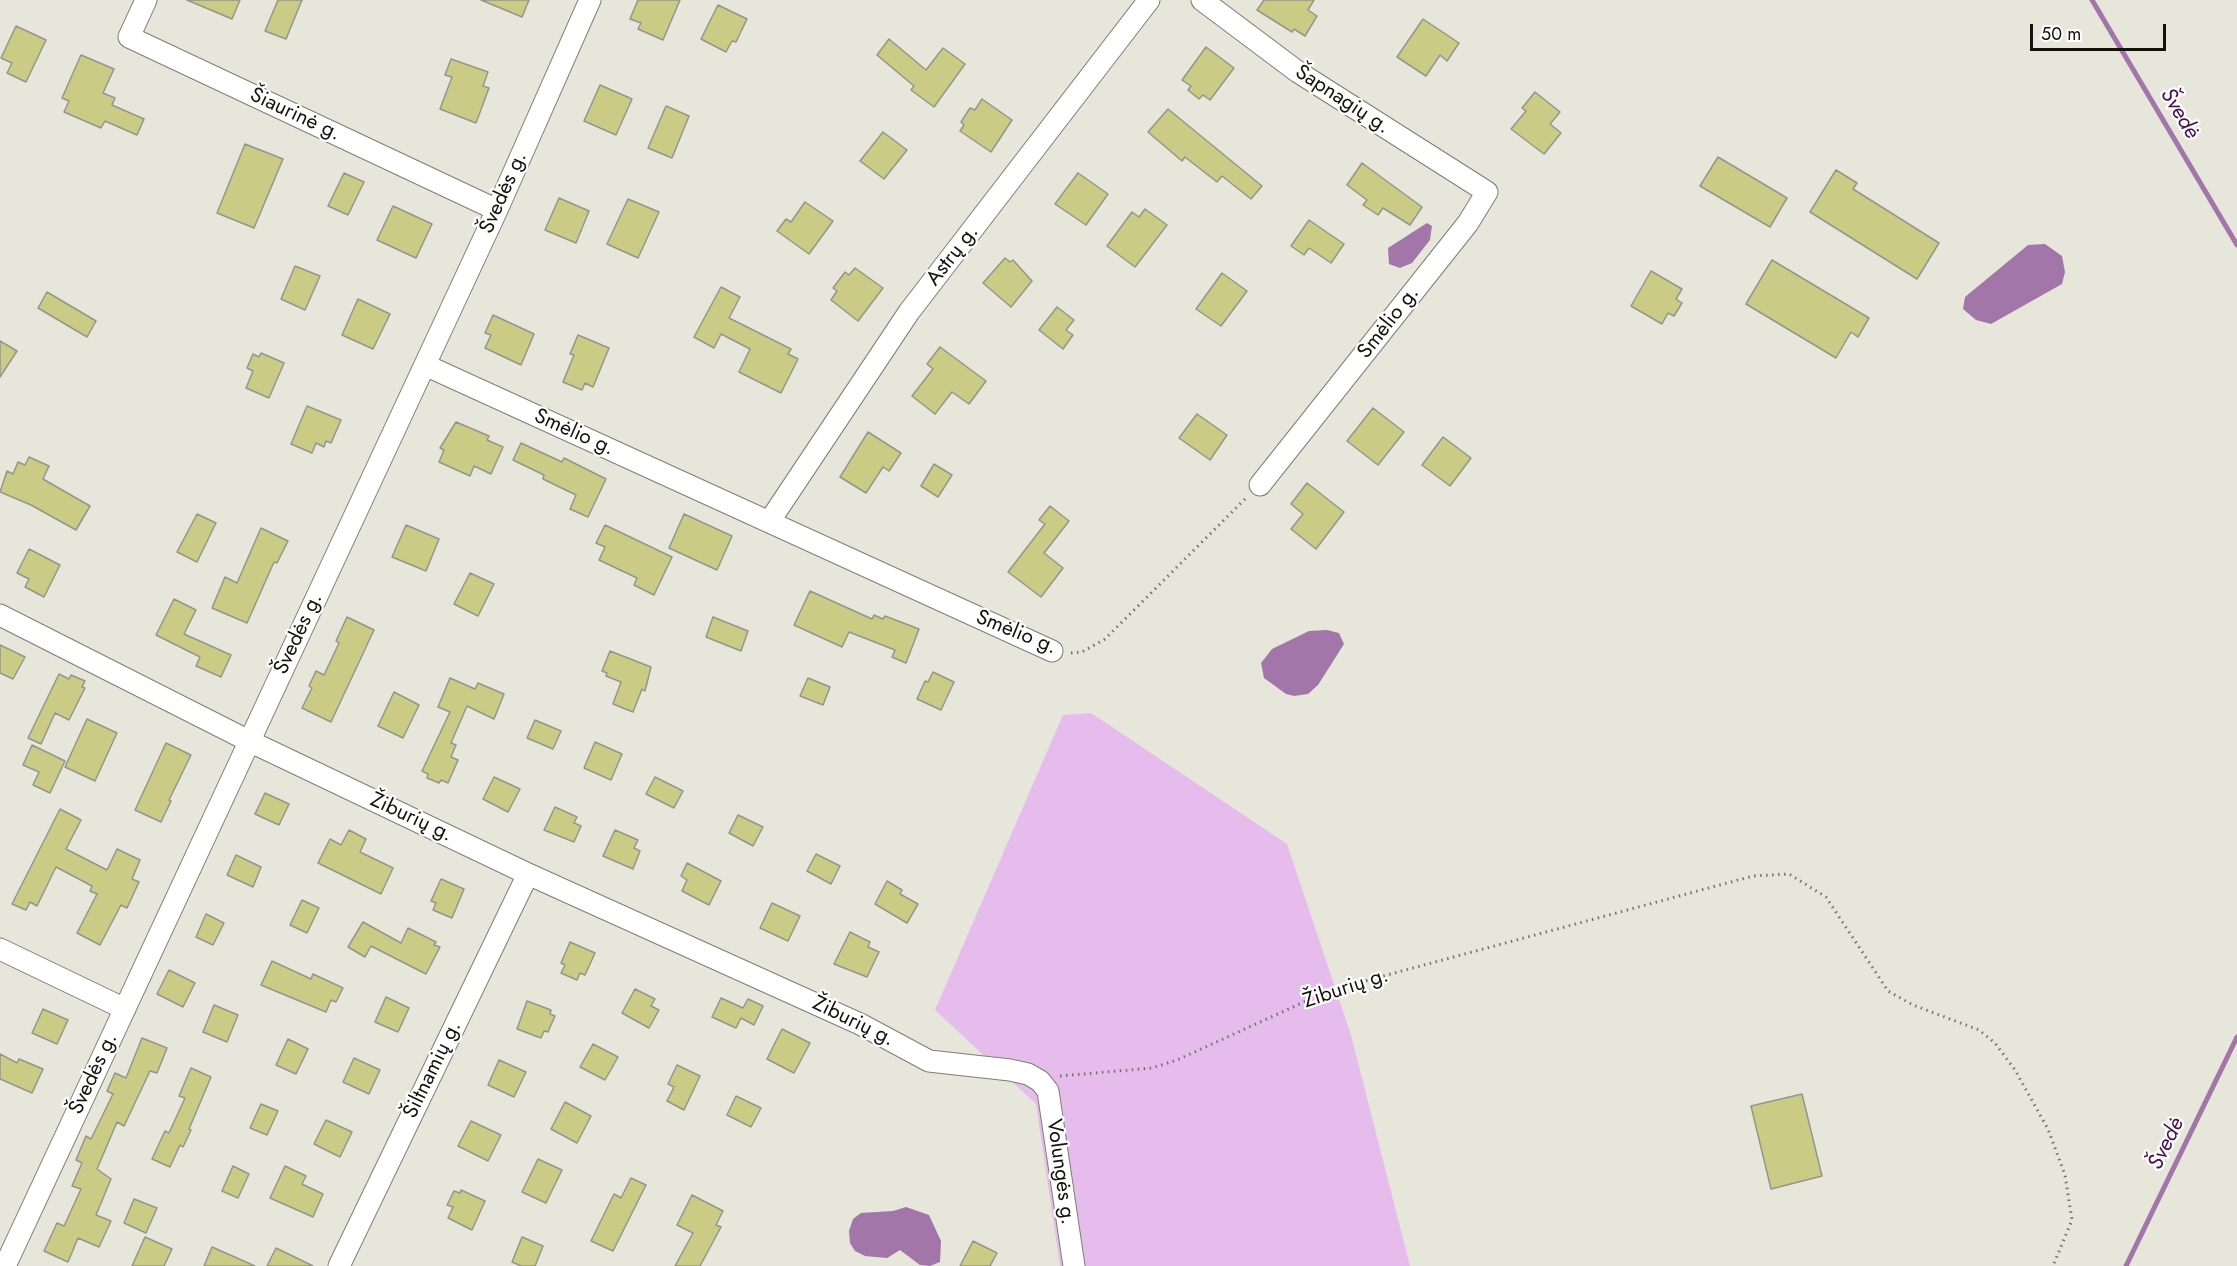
<!DOCTYPE html>
<html>
<head>
<meta charset="utf-8">
<style>
  body { margin:0 }
  #map { position:relative; width:2237px; height:1266px; overflow:hidden; background:#e6e6db; font-family:Jost,sans-serif }
  canvas { display:block }
  .scale { position:absolute; left:2030px; top:24px; width:136px; height:27px; box-sizing:border-box; border:3px solid #12130f; border-top:0; padding-left:8px; font-size:18px; line-height:21px; white-space:nowrap; color:#12130f; -webkit-text-stroke:4px #fff; paint-order:stroke }
</style>
</head>
<body>
<div id="map">
<canvas width="2237" height="1266"></canvas>
<div class="scale">50 m</div>
</div>
<script>
const g = document.querySelector('canvas').getContext('2d');
g.lineJoin = 'round';
function fillPath(path, color) { g.fillStyle = color; g.fill(path, 'evenodd'); }
const toPath = rows => new Path2D(rows.map(r => 'M' + r).join(''));
function stroke(path, color, width, dash) { g.strokeStyle = color; g.lineWidth = width; g.lineCap = dash ? 'butt' : 'round'; g.setLineDash(dash || []); g.stroke(path); }
function label(font, color, halo, rows, align = 'center') {
  g.font = font + ' Jost,sans-serif'; g.lineWidth = 4.5; g.setLineDash([]); g.textBaseline = 'middle'; g.strokeStyle = halo; g.fillStyle = color; for (const [text, x, y, turn = 0] of rows) {
    g.save(); g.translate(x, y); g.rotate((+turn || 0) * Math.PI / 180); g.textAlign = isNaN(turn) ? turn : align; if (halo) g.strokeText(text, 0, 0); g.fillText(text, 0, 0); g.restore();
  }
}
const green = toPath([
  [1091,713,1287,844,1351,1035,1410,1266,1060,1266,1036,1104,935,1010,1063,715]
]);
const water = toPath([
  [1427,223,1432,226,1430,240,1412,263,1400,268,1389,264,1388,248],
  [2045,244,2062,256,2065,272,2062,284,1991,324,1976,320,1963,309,1965,297,2028,245],
  [1327,630,1339,633,1344,644,1318,685,1308,694,1294,696,1286,694,1264,678,1261,663,1272,649,1309,631],
  [906,1207,929,1215,941,1241,940,1262,930,1266,920,1265,900,1250,887,1258,865,1256,855,1251,850,1243,849,1231,853,1219,861,1213,893,1211]
]);
const stream = toPath([
  [2092,0,2237,245],
  [2126,1266,2237,1037]
]);
const building = toPath([
  [187,0,240,0,232,19,187,0],
  [278,0,302,0,286,39,265,31,278,0],
  [481,0,529,0,522,17,481,0],
  [638,0,680,0,663,40,638,29,641,23,630,19,638,0],
  [1264,0,1314,0,1308,10,1317,16,1305,36,1294,29,1292,32,1257,10,1264,0],
  [718,5,747,19,736,42,732,41,726,52,701,39,718,5],
  [1423,19,1459,43,1447,61,1440,55,1426,76,1397,57,1423,19],
  [16,26,46,40,26,82,7,73,12,63,1,58,16,26],
  [889,39,926,70,943,48,965,64,934,107,911,90,914,86,877,55,889,39],
  [1206,47,1234,68,1210,100,1203,95,1199,99,1188,90,1191,86,1182,80,1206,47],
  [81,55,114,69,103,93,115,98,112,105,144,119,137,135,105,121,101,128,64,112,69,101,62,98,81,55],
  [451,59,488,72,483,86,489,88,476,123,440,109,452,77,445,75,451,59],
  [600,85,632,99,616,135,584,121,600,85],
  [1535,92,1560,112,1550,124,1561,133,1544,154,1511,129,1526,111,1522,108,1535,92],
  [982,99,1012,120,991,152,960,131,964,125,961,122,970,108,975,110,982,99],
  [666,106,689,116,672,158,648,148,666,106],
  [1168,109,1262,186,1251,199,1222,176,1217,182,1185,157,1182,161,1148,132,1168,109],
  [883,132,907,150,884,179,860,161,883,132],
  [245,144,283,159,254,228,217,213,245,144],
  [1718,157,1787,198,1770,227,1700,186,1718,157],
  [1362,163,1422,207,1410,225,1383,208,1378,215,1363,205,1367,200,1347,185,1362,163],
  [1836,170,1857,183,1853,189,1939,243,1917,279,1810,212,1836,170],
  [344,173,364,182,348,215,328,206,344,173],
  [1078,173,1108,194,1086,225,1055,204,1078,173],
  [559,198,589,211,576,243,545,230,559,198],
  [628,199,659,212,638,258,607,244,628,199],
  [805,202,833,221,809,254,777,231,786,219,791,222,805,202],
  [393,206,432,224,416,258,377,240,393,206],
  [1145,209,1167,225,1135,267,1107,246,1132,212,1139,217,1145,209],
  [1309,220,1344,244,1331,263,1309,248,1304,255,1291,246,1309,220],
  [1005,258,1010,262,1013,260,1032,281,1011,307,983,283,1005,258],
  [1772,260,1869,318,1858,337,1851,332,1836,358,1746,304,1772,260],
  [295,266,320,276,305,310,281,299,295,266],
  [855,268,883,288,858,321,831,300,837,291,833,288,845,272,849,275,855,268],
  [1651,271,1682,289,1676,299,1682,303,1674,316,1668,313,1662,324,1631,306,1651,271],
  [1222,273,1247,291,1221,326,1196,309,1222,273],
  [721,287,740,297,729,318,791,349,788,354,798,359,781,393,739,372,750,349,721,334,714,348,694,337,721,287],
  [47,292,96,321,87,337,38,308,47,292],
  [358,299,390,314,373,349,342,335,358,299],
  [1057,307,1074,320,1066,330,1073,335,1063,349,1039,330,1057,307],
  [493,315,534,334,521,365,485,348,491,335,485,333,493,315],
  [578,335,609,348,593,387,585,383,582,390,563,382,574,355,570,354,578,335],
  [0,341,17,351,0,377,0,341],
  [940,347,986,381,969,404,952,392,935,414,912,396,933,369,927,364,940,347],
  [261,353,284,363,269,398,246,388,253,371,247,368,253,354,259,357,261,353],
  [307,406,341,420,331,443,326,441,324,447,316,443,312,453,291,444,307,406],
  [1373,408,1404,432,1378,465,1347,441,1373,408],
  [1197,414,1227,435,1210,460,1179,438,1197,414],
  [456,422,489,436,487,440,503,447,491,474,474,466,470,476,439,462,444,450,440,448,456,422],
  [868,432,901,453,889,471,883,467,866,493,840,477,868,432],
  [1443,437,1471,458,1450,486,1422,465,1443,437],
  [521,443,562,462,564,458,606,479,588,517,570,509,576,495,543,479,544,475,513,460,521,443],
  [29,457,49,466,43,479,90,506,76,530,31,505,0,492,7,471,13,474,18,462,25,465,29,457],
  [934,464,952,475,938,497,921,486,934,464],
  [1307,483,1344,512,1316,549,1291,529,1303,514,1291,504,1307,483],
  [1050,506,1069,521,1044,553,1063,568,1041,597,1008,572,1045,524,1039,520,1050,506],
  [197,514,216,523,197,562,177,552,197,514],
  [684,514,732,536,717,570,669,548,684,514],
  [406,525,439,539,426,571,392,557,406,525],
  [605,525,672,557,654,595,634,585,637,578,599,560,605,547,596,543,605,525],
  [261,528,288,541,277,563,274,562,247,623,212,608,225,577,237,583,261,528],
  [29,549,60,565,44,597,25,587,29,579,17,573,29,549],
  [470,573,494,584,478,616,454,604,470,573],
  [810,591,872,619,874,615,883,619,885,616,919,629,906,663,892,657,895,650,849,632,842,647,794,625,810,591],
  [174,599,196,610,184,634,231,655,221,677,196,666,200,657,156,635,174,599],
  [347,617,374,630,331,722,302,708,312,688,309,686,316,671,324,675,339,643,336,641,347,617],
  [713,617,748,631,741,651,706,637,713,617],
  [0,645,25,657,13,679,0,673,0,645],
  [610,651,651,667,645,691,642,689,633,712,613,704,621,682,606,676,607,673,602,671,610,651],
  [933,672,954,682,941,710,917,699,925,681,928,682,933,672],
  [59,674,69,679,71,675,85,681,82,687,85,688,69,720,55,713,41,744,28,738,59,674],
  [450,678,475,689,478,683,504,694,494,719,467,706,451,743,456,745,451,757,458,760,448,783,441,780,439,783,427,778,428,774,422,771,450,712,438,707,450,678],
  [808,678,830,687,823,705,800,696,808,678],
  [394,692,419,705,403,738,378,726,394,692],
  [87,719,117,733,95,781,65,767,87,719],
  [535,720,561,731,553,749,527,738,535,720],
  [595,742,622,754,611,780,584,768,595,742],
  [166,743,191,755,169,800,171,801,161,822,135,810,166,743],
  [32,745,65,761,50,793,33,785,39,772,23,765,32,745],
  [494,777,520,789,508,812,483,799,494,777],
  [655,777,683,791,674,808,646,794,655,777],
  [265,793,289,804,279,825,255,814,265,793],
  [555,807,577,817,574,823,581,826,574,842,544,830,555,807],
  [60,809,81,820,66,849,107,870,117,849,140,860,132,879,139,882,127,908,121,905,100,945,77,933,97,894,90,891,92,886,56,867,37,906,30,902,26,910,12,904,60,809],
  [738,815,763,827,753,846,729,833,738,815],
  [349,830,366,839,360,852,393,868,381,894,318,863,330,839,341,845,349,830],
  [615,830,638,840,634,848,640,851,633,869,603,856,615,830],
  [816,854,840,866,831,884,807,871,816,854],
  [236,855,261,867,253,887,227,875,236,855],
  [687,863,721,881,709,905,682,891,687,880,681,876,687,863],
  [441,879,464,889,452,918,433,910,436,903,431,901,441,879],
  [887,881,902,890,900,894,918,904,907,923,875,904,887,881],
  [302,900,319,908,307,933,290,925,302,900],
  [772,903,800,916,788,941,760,928,772,903],
  [206,914,224,923,213,945,196,937,206,914],
  [363,922,401,943,408,928,436,942,434,945,440,947,426,974,371,946,365,957,348,947,363,922],
  [850,932,870,942,868,947,879,952,867,977,834,964,850,932],
  [570,942,595,953,585,975,580,973,577,980,561,973,565,965,561,963,570,942],
  [272,961,311,979,313,974,343,988,336,1002,331,1000,326,1012,261,985,272,961],
  [169,970,195,983,183,1007,157,994,169,970],
  [635,989,655,999,651,1006,659,1010,649,1028,622,1013,635,989],
  [386,997,409,1008,398,1032,375,1022,386,997],
  [721,998,743,1008,748,999,763,1006,754,1025,741,1018,736,1028,712,1017,721,998],
  [527,1001,551,1010,550,1014,555,1016,548,1032,544,1031,541,1038,517,1029,527,1001],
  [214,1005,238,1015,227,1042,203,1032,214,1005],
  [43,1009,68,1020,57,1044,32,1033,43,1009],
  [782,1029,810,1043,794,1073,767,1059,782,1029],
  [142,1038,167,1048,157,1073,150,1071,124,1126,117,1122,97,1169,111,1179,96,1215,111,1221,99,1247,78,1238,68,1262,44,1251,57,1223,64,1226,81,1189,72,1186,82,1163,76,1160,86,1136,91,1139,113,1094,107,1091,115,1073,126,1078,142,1038],
  [288,1039,308,1049,296,1074,276,1065,288,1039],
  [593,1044,618,1057,605,1080,580,1067,593,1044],
  [0,1054,17,1063,19,1059,43,1069,32,1093,0,1079,0,1054],
  [354,1058,380,1070,369,1094,343,1082,354,1058],
  [499,1060,526,1072,514,1097,488,1085,499,1060],
  [677,1065,700,1076,684,1110,667,1101,674,1087,668,1084,677,1065],
  [191,1068,211,1077,189,1129,191,1130,183,1147,180,1145,170,1167,152,1159,165,1131,169,1133,185,1098,179,1096,191,1068],
  [1802,1094,1822,1176,1771,1189,1751,1106,1802,1094],
  [736,1096,761,1108,751,1127,727,1115,736,1096],
  [565,1102,591,1116,577,1143,551,1129,565,1102],
  [261,1104,278,1111,267,1135,250,1128,261,1104],
  [326,1120,352,1132,340,1157,314,1144,326,1120],
  [471,1121,501,1135,488,1161,458,1146,471,1121],
  [538,1159,562,1170,546,1203,522,1192,538,1159],
  [233,1166,249,1174,238,1198,222,1191,233,1166],
  [285,1166,306,1176,302,1184,323,1194,313,1217,270,1198,285,1166],
  [631,1178,646,1185,613,1251,591,1241,614,1194,621,1198,631,1178],
  [461,1190,485,1201,472,1230,448,1218,453,1207,447,1205,454,1191,460,1193,461,1190],
  [692,1195,723,1211,716,1225,721,1227,700,1266,675,1266,693,1233,677,1225,692,1195],
  [134,1199,157,1208,146,1233,124,1223,134,1199],
  [145,1237,172,1249,164,1266,132,1266,145,1237],
  [522,1237,543,1246,535,1266,521,1266,512,1262,522,1237],
  [973,1241,997,1253,990,1266,960,1266,973,1241],
  [212,1247,255,1266,204,1266,212,1247],
  [276,1248,313,1266,267,1266,276,1248]
]);
const path = toPath([
  [1071,653,1082,652,1105,639,1246,498],
  [1060,1076,1152,1068,1177,1060,1328,991,1753,876,1789,874,1826,897,1888,991,1913,1005,1979,1030,1995,1043,2015,1070,2048,1129,2065,1175,2072,1220,2053,1266]
]);
const minor = toPath([
  [146,0,129,37,497,210],
  [1202,0,1298,72,1487,192,1468,223,1260,485],
  [425,365,1052,651],
  [769,522,909,312,1149,0],
  [0,615,249,741,528,874,860,1024,929,1061,1010,1070,1028,1074,1040,1081,1048,1091,1074,1266],
  [0,949,125,1009],
  [5,1266,497,210,590,0],
  [339,1266,528,874]
]);
const streetNames = [
  ["Šapnagių g.",1342,100,33],
  ["Šiaurinė g.",295,115,25],
  ["Švedės g.",504,193,-66],
  ["Astrų g.",953,256,-52],
  ["Smėlio g.",1389,323,-52],
  ["Smėlio g.",574,433,24],
  ["Smėlio g.",1016,633,22],
  ["Švedės g.",299,634,-65],
  ["Žiburių g.",411,818,25],
  ["Žiburių g.",1346,989,-18],
  ["Žiburių g.",853,1022,26],
  ["Šiltnamių g.",433,1070,-64],
  ["Švedės g.",94,1074,-65],
  ["Volungės g.",1060,1172,82]
];
const waterNames = [
  ["Švedė",2179,114,59],
  ["Švedė",2167,1144,-64]
];
fillPath(green, '#e6bcec');
fillPath(water, '#a376a9');
stroke(stream, '#a376a9', 5);
fillPath(building, '#cacc86');
stroke(building, '#95968b', 1.5);
stroke(minor, '#7e7e74', 23);
stroke(path, '#73746c', 3, [1.5, 4.5]);
stroke(minor, '#fff', 21);
label('21px', '#12130f', '#fff', streetNames);
label('italic 22px', '#4a1152', '#fff', waterNames);
</script>
</body>
</html>
